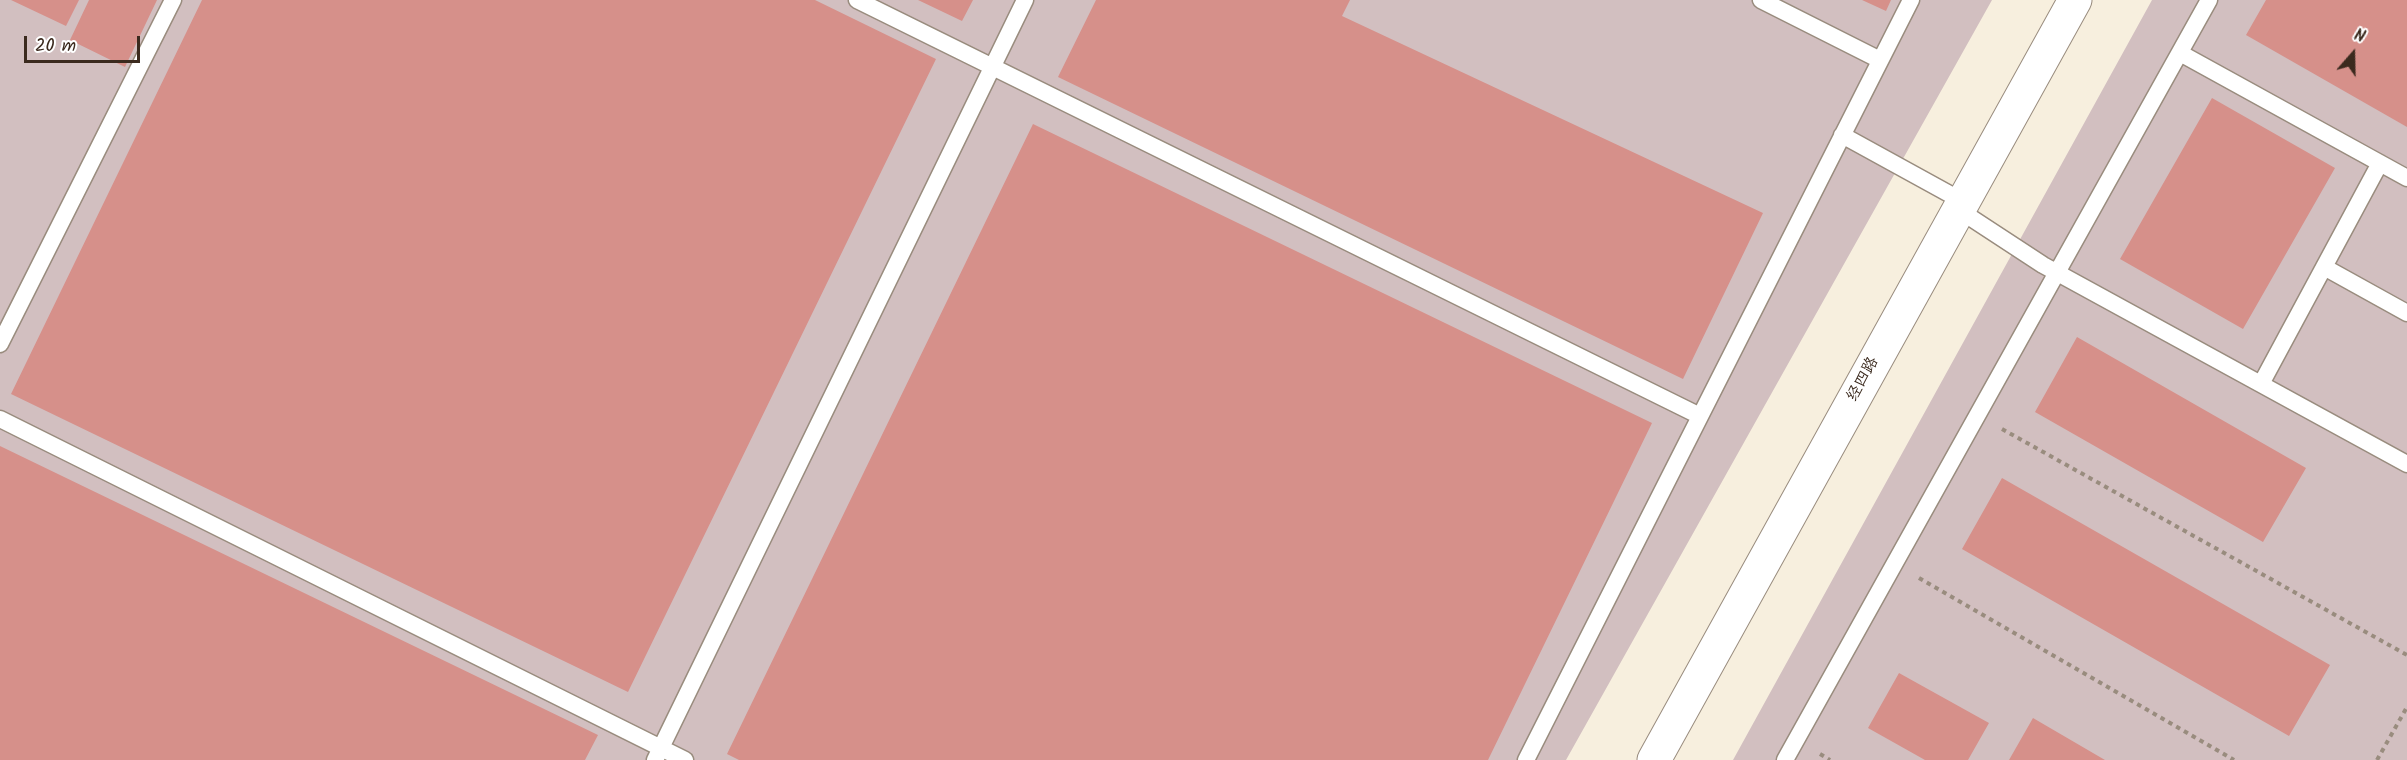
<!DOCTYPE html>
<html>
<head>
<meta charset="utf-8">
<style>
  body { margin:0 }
  #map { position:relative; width:2407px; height:760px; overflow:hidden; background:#f7efde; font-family:Kalam,sans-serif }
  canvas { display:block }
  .north { position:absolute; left:2323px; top:24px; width:60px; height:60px; -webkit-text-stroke:4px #fff; paint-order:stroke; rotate:20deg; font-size:16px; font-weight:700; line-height:24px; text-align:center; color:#3b2a1e }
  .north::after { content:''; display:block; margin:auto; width:21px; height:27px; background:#3b2a1e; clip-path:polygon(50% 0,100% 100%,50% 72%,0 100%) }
  .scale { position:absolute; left:24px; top:36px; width:116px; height:27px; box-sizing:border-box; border:3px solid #3b2a1e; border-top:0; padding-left:8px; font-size:18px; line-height:21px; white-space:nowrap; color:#3b2a1e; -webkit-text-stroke:4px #fff; paint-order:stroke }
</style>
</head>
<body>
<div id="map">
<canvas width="2407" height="760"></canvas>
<div class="north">N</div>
<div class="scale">20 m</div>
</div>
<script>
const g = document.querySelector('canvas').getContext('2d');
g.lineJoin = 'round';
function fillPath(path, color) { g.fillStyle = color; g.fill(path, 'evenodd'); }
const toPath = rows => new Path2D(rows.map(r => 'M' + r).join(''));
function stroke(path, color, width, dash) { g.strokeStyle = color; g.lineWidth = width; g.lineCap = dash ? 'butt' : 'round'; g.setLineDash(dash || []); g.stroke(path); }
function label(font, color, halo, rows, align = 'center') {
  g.font = font + ' Kalam,"LXGW WenKai TC",sans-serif'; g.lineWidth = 4.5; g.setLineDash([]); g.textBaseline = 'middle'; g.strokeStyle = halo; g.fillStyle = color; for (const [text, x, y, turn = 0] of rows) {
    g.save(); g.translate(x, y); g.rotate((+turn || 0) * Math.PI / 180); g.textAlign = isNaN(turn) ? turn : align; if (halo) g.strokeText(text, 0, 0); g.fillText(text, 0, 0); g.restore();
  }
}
const industrial = toPath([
  [0,0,1992,0,1566,760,0,760],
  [2152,0,2407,0,2407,760,1733,760]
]);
const building = toPath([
  [11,0,79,0,66,26],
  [89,0,157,0,125,67,70,40],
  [202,0,815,0,936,59,628,692,11,394],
  [918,0,973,0,962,21],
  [1096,0,1350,0,1342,16,1763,213,1683,379,1058,77],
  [1862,0,1891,0,1886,11],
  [2266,0,2407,0,2407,127,2246,35],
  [2212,98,2335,168,2243,329,2120,259],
  [1033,124,1652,423,1488,760,739,760,727,754],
  [2077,337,2306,468,2263,542,2035,412],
  [0,446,598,735,585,760,0,760],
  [2002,478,2330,665,2289,736,1962,549],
  [1899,673,1989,723,1968,760,1925,760,1868,728],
  [2033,718,2105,760,2009,760]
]);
const path = toPath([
  [2002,429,2407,655],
  [1919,578,2234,760],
  [1820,754,1830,760],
  [2377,760,2407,707]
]);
const service = toPath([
  [857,0,1700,416],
  [1761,0,1880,60],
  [2180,53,2407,178],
  [1842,135,1964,202],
  [1959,210,2043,265,2407,464],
  [2324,267,2407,313],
  [0,344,173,0],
  [2261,384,2380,163],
  [0,419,685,760],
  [655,760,1025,0],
  [1526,760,1911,0],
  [1785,760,2209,0]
]);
const tertiary = toPath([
  [1654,760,2075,0]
]);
const streetNames = [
  ["经四路",1864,380,-61]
];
fillPath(industrial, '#d2bfc0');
fillPath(building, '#d6908a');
stroke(service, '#998c7e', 19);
stroke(tertiary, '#998c7e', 35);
stroke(path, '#998c7e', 4, [4.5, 4.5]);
stroke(service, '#fff', 16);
stroke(tertiary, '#fff', 33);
label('16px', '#3b2a1e', '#fff', streetNames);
</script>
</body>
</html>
